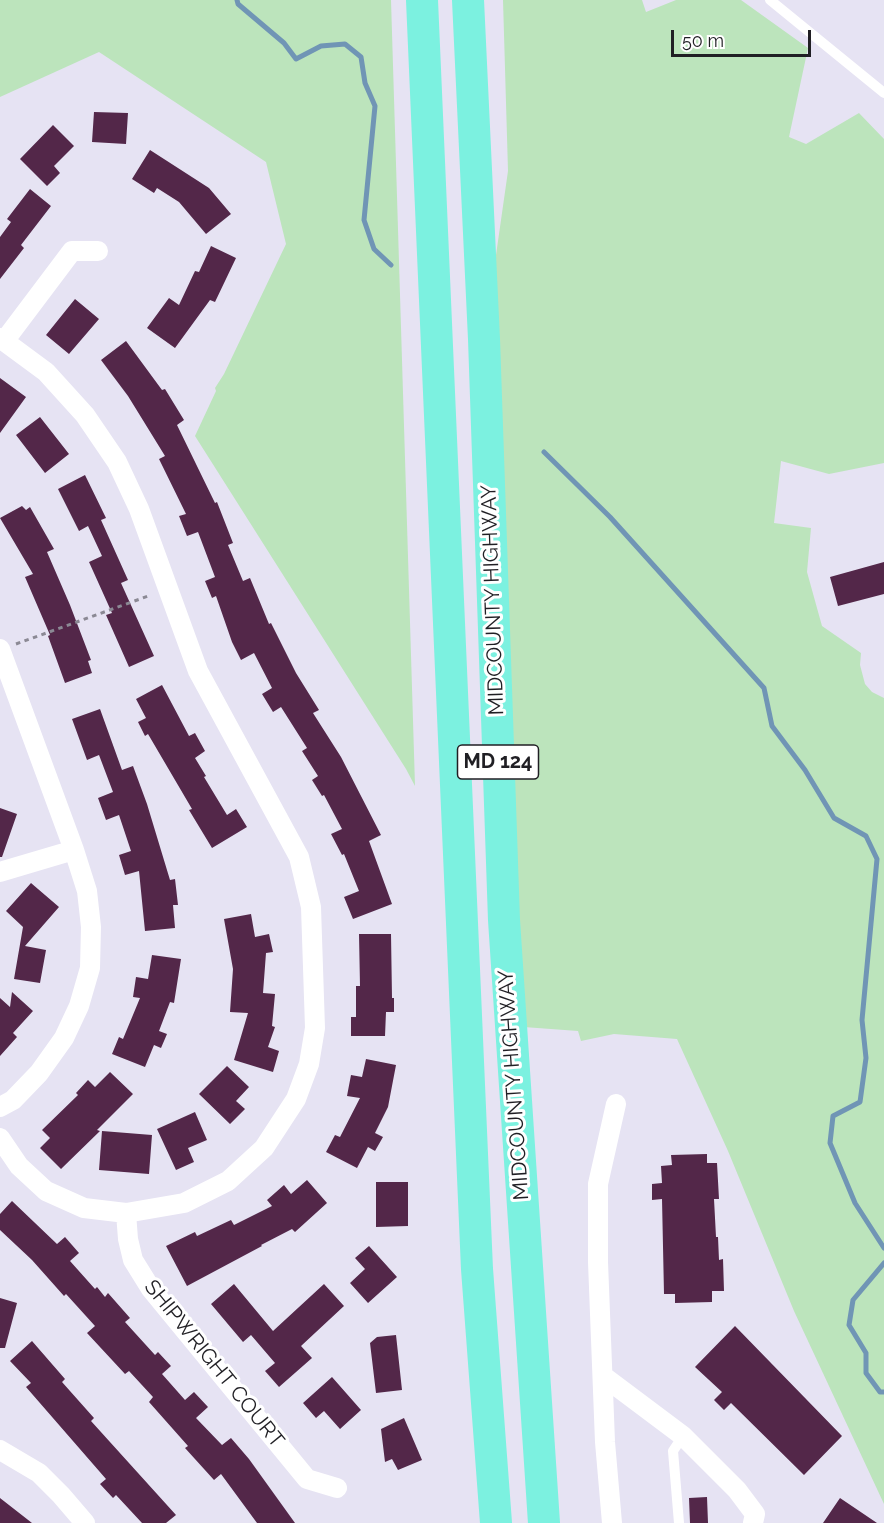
<!DOCTYPE html>
<html>
<head>
<meta charset="utf-8">
<style>
  body { margin:0 }
  #map { position:relative; width:884px; height:1523px; overflow:hidden; background:#e6e3f3; font-family:Raleway,sans-serif }
  canvas { display:block }
  .scale { position:absolute; left:671px; top:30px; width:140px; height:27px; box-sizing:border-box; border:3px solid #201f24; border-top:0; padding-left:8px; font-size:18px; line-height:21px; white-space:nowrap; color:#201f24; -webkit-text-stroke:4px #fff; paint-order:stroke }
</style>
</head>
<body>
<div id="map">
<canvas width="884" height="1523"></canvas>
<div class="scale">50 m</div>
</div>
<script>
const g = document.querySelector('canvas').getContext('2d');
g.lineJoin = 'round';
function fillPath(path, color) { g.fillStyle = color; g.fill(path, 'evenodd'); }
const toPath = rows => new Path2D(rows.map(r => 'M' + r).join(''));
function stroke(path, color, width, dash) { g.strokeStyle = color; g.lineWidth = width; g.lineCap = dash ? 'butt' : 'round'; g.setLineDash(dash || []); g.stroke(path); }
function label(font, color, halo, rows, align = 'center') {
  g.font = font + ' Raleway,sans-serif'; g.lineWidth = 6; g.setLineDash([]); g.textBaseline = 'middle'; g.strokeStyle = halo; g.fillStyle = color; for (const [text, x, y, turn = 0] of rows) {
    g.save(); g.translate(x, y); g.rotate((+turn || 0) * Math.PI / 180); g.textAlign = isNaN(turn) ? turn : align; if (halo) g.strokeText(text, 0, 0); g.fillText(text, 0, 0); g.restore();
  }
}
const green = toPath([
  [0,0,391,0,415,786,406,769,195,436,216,391,215,388,224,374,286,244,266,162,99,52,0,97],
  [503,0,642,0,646,12,676,0,741,0,808,48,789,137,806,144,859,113,884,139,884,463,829,474,781,461,774,523,811,528,807,572,822,626,861,653,860,665,865,684,872,692,884,698,884,1504,794,1311,728,1151,677,1039,614,1034,581,1041,578,1031,510,1026,484,339,508,171]
]);
const stream = toPath([
  [237,0,238,4,284,43,296,59,321,46,345,44,361,57,365,83,375,106,364,220,374,249,391,265],
  [544,452,610,517,764,688,772,726,805,770,834,818,866,836,877,859,862,1020,866,1058,860,1102,833,1116,830,1143,855,1203,884,1248],
  [884,1263,853,1300,849,1325,866,1353,866,1373,880,1392,884,1392]
]);
const building = toPath([
  [94,112,128,113,126,144,92,142],
  [53,125,74,146,54,166,60,173,47,186,20,159],
  [150,150,209,188,231,214,206,234,179,202,157,188,154,193,132,179],
  [30,189,51,206,21,245,24,248,0,279,0,237,11,222,7,219],
  [211,246,236,258,215,302,210,300,175,348,147,328,169,298,179,305,195,271,199,272],
  [75,299,99,319,69,354,46,335],
  [126,341,162,390,165,389,184,420,177,425,215,503,217,502,233,543,228,545,243,581,250,578,269,624,271,623,296,673,319,710,313,713,341,757,381,835,369,841,392,904,353,919,344,897,359,891,344,854,342,855,331,834,342,829,324,795,322,796,312,780,318,776,302,751,307,748,281,707,273,712,262,694,272,688,254,653,241,660,232,642,216,596,212,598,205,581,215,577,198,532,187,536,179,516,186,514,159,459,165,456,128,396,101,360],
  [0,378,26,397,0,433],
  [40,417,69,454,45,473,16,435],
  [85,475,106,518,101,520,128,580,121,583,154,656,129,667,106,615,112,613,89,562,102,556,88,526,79,531,58,489],
  [22,506,26,510,30,507,54,549,47,552,70,605,91,660,88,661,92,673,65,683,48,636,50,635,25,577,33,574,0,518],
  [884,562,884,594,838,606,830,577],
  [162,685,189,736,195,733,205,751,195,758,206,776,204,777,227,815,236,809,247,827,212,848,189,810,192,809,148,734,145,736,138,722,146,718,136,699],
  [100,709,122,770,133,766,147,804,170,880,175,879,178,905,173,905,175,928,145,931,139,871,125,875,119,855,131,851,119,815,106,820,98,798,113,792,99,755,87,760,72,719],
  [0,808,17,814,2,857,0,857],
  [31,883,59,907,25,946,46,950,40,983,14,979,23,927,6,911],
  [251,914,255,937,269,934,273,952,266,953,263,993,275,994,272,1026,275,1027,268,1047,279,1051,273,1072,234,1060,248,1013,230,1012,233,969,224,919],
  [359,934,391,934,392,998,394,998,394,1012,386,1012,385,1036,351,1036,351,1017,356,1017,356,986,360,986],
  [152,955,181,959,174,1003,170,1002,159,1031,167,1034,161,1048,154,1045,145,1067,112,1054,119,1037,123,1039,140,998,133,997,136,977,148,979],
  [12,992,33,1011,13,1033,17,1037,0,1056,0,998,10,1007],
  [366,1059,396,1065,388,1107,375,1133,383,1137,375,1151,368,1147,357,1168,326,1152,335,1135,340,1137,360,1098,347,1096,351,1075,362,1077],
  [227,1066,249,1087,236,1101,245,1109,230,1124,199,1094],
  [110,1072,133,1094,97,1130,100,1131,61,1169,40,1148,50,1138,42,1130,78,1095,76,1093,88,1080,95,1087],
  [195,1112,207,1140,188,1148,194,1162,176,1170,157,1129],
  [102,1131,152,1135,149,1174,99,1170],
  [707,1154,707,1163,717,1163,719,1199,714,1199,716,1237,718,1237,719,1260,723,1259,724,1291,712,1291,712,1302,675,1303,675,1294,664,1294,662,1199,652,1200,652,1184,662,1183,661,1166,672,1165,671,1155],
  [307,1180,327,1203,295,1232,292,1229,261,1245,262,1246,187,1286,166,1246,195,1232,197,1236,231,1220,234,1225,272,1206,267,1200,284,1185,291,1194],
  [376,1182,408,1182,408,1226,376,1227],
  [12,1201,57,1244,65,1237,79,1253,70,1261,95,1289,97,1287,105,1297,108,1293,130,1318,125,1322,155,1355,158,1352,171,1366,162,1374,185,1400,194,1392,208,1407,196,1418,222,1445,231,1438,249,1459,295,1523,257,1523,221,1474,214,1480,185,1448,188,1446,149,1402,153,1397,129,1371,125,1374,87,1333,95,1326,66,1294,64,1296,32,1260,0,1230,0,1214],
  [369,1246,397,1277,368,1303,350,1283,365,1269,355,1258],
  [234,1284,273,1331,324,1284,344,1306,301,1346,312,1358,279,1387,265,1371,275,1363,251,1335,243,1342,211,1304],
  [0,1298,17,1303,5,1348,0,1348],
  [735,1326,842,1436,804,1475,731,1403,724,1410,714,1400,722,1392,695,1367],
  [396,1335,402,1390,376,1393,370,1343,377,1337],
  [32,1341,65,1379,62,1382,94,1418,91,1421,176,1515,166,1523,142,1523,116,1495,113,1498,100,1484,106,1479,26,1387,31,1383,10,1361],
  [332,1377,361,1410,340,1429,324,1411,316,1418,303,1403],
  [404,1418,422,1460,398,1470,392,1459,385,1462,381,1429],
  [707,1497,708,1523,690,1523,689,1498],
  [0,1498,32,1523,0,1523],
  [840,1498,877,1523,823,1523]
]);
const path = toPath([
  [16,644,151,595]
]);
const lane = toPath([
  [770,0,884,93],
  [679,1523,673,1451,683,1436]
]);
const street = toPath([
  [0,338,46,372,85,415,117,462,139,509,198,671,299,857,311,907,315,1028,309,1064,296,1099,264,1148,228,1181,184,1203,126,1213,84,1208,46,1191,19,1166,0,1138],
  [5,340,72,251,98,251],
  [0,649,74,850,87,891,91,927,90,968,79,1006,64,1038,39,1073,13,1100,0,1107],
  [0,872,74,850],
  [126,1213,128,1239,133,1260,151,1289,307,1479,337,1488],
  [603,1376,683,1436,737,1490,755,1514,753,1523],
  [0,1450,39,1473,61,1495,85,1523],
  [612,1523,605,1442,598,1262,598,1184,616,1104]
]);
const primary = toPath([
  [422,0,477,1269,496,1523],
  [468,0,484,339,504,920,544,1523]
]);
const shields = [
  [498,762,81]
];
const shieldNames = [
  ["MD 124",498,762]
];
const streetNames = [
  ["MIDCOUNTY HIGHWAY",493,600,-92],
  ["MIDCOUNTY HIGHWAY",514,1085,-94],
  ["SHIPWRIGHT COURT",214,1364,51]
];
fillPath(green, '#bce4bc');
stroke(stream, '#7095b5', 5);
fillPath(building, '#532749');
stroke(path, '#8b8994', 3, [4.5, 4.5]);
stroke(lane, '#fff', 10);
stroke(street, '#fff', 20);
stroke(primary, '#7cf1e0', 32);
for (const [x, y, w] of shields) { const box = new Path2D(); box.roundRect(x - w / 2, y - 17, w, 34, 4.5); g.fillStyle = '#fff'; g.fill(box); stroke(box, '#201f24', 1.5); }
label('bold 20px', '#201f24', null, shieldNames);
label('21px', '#201f24', '#fff', streetNames);
</script>
</body>
</html>
